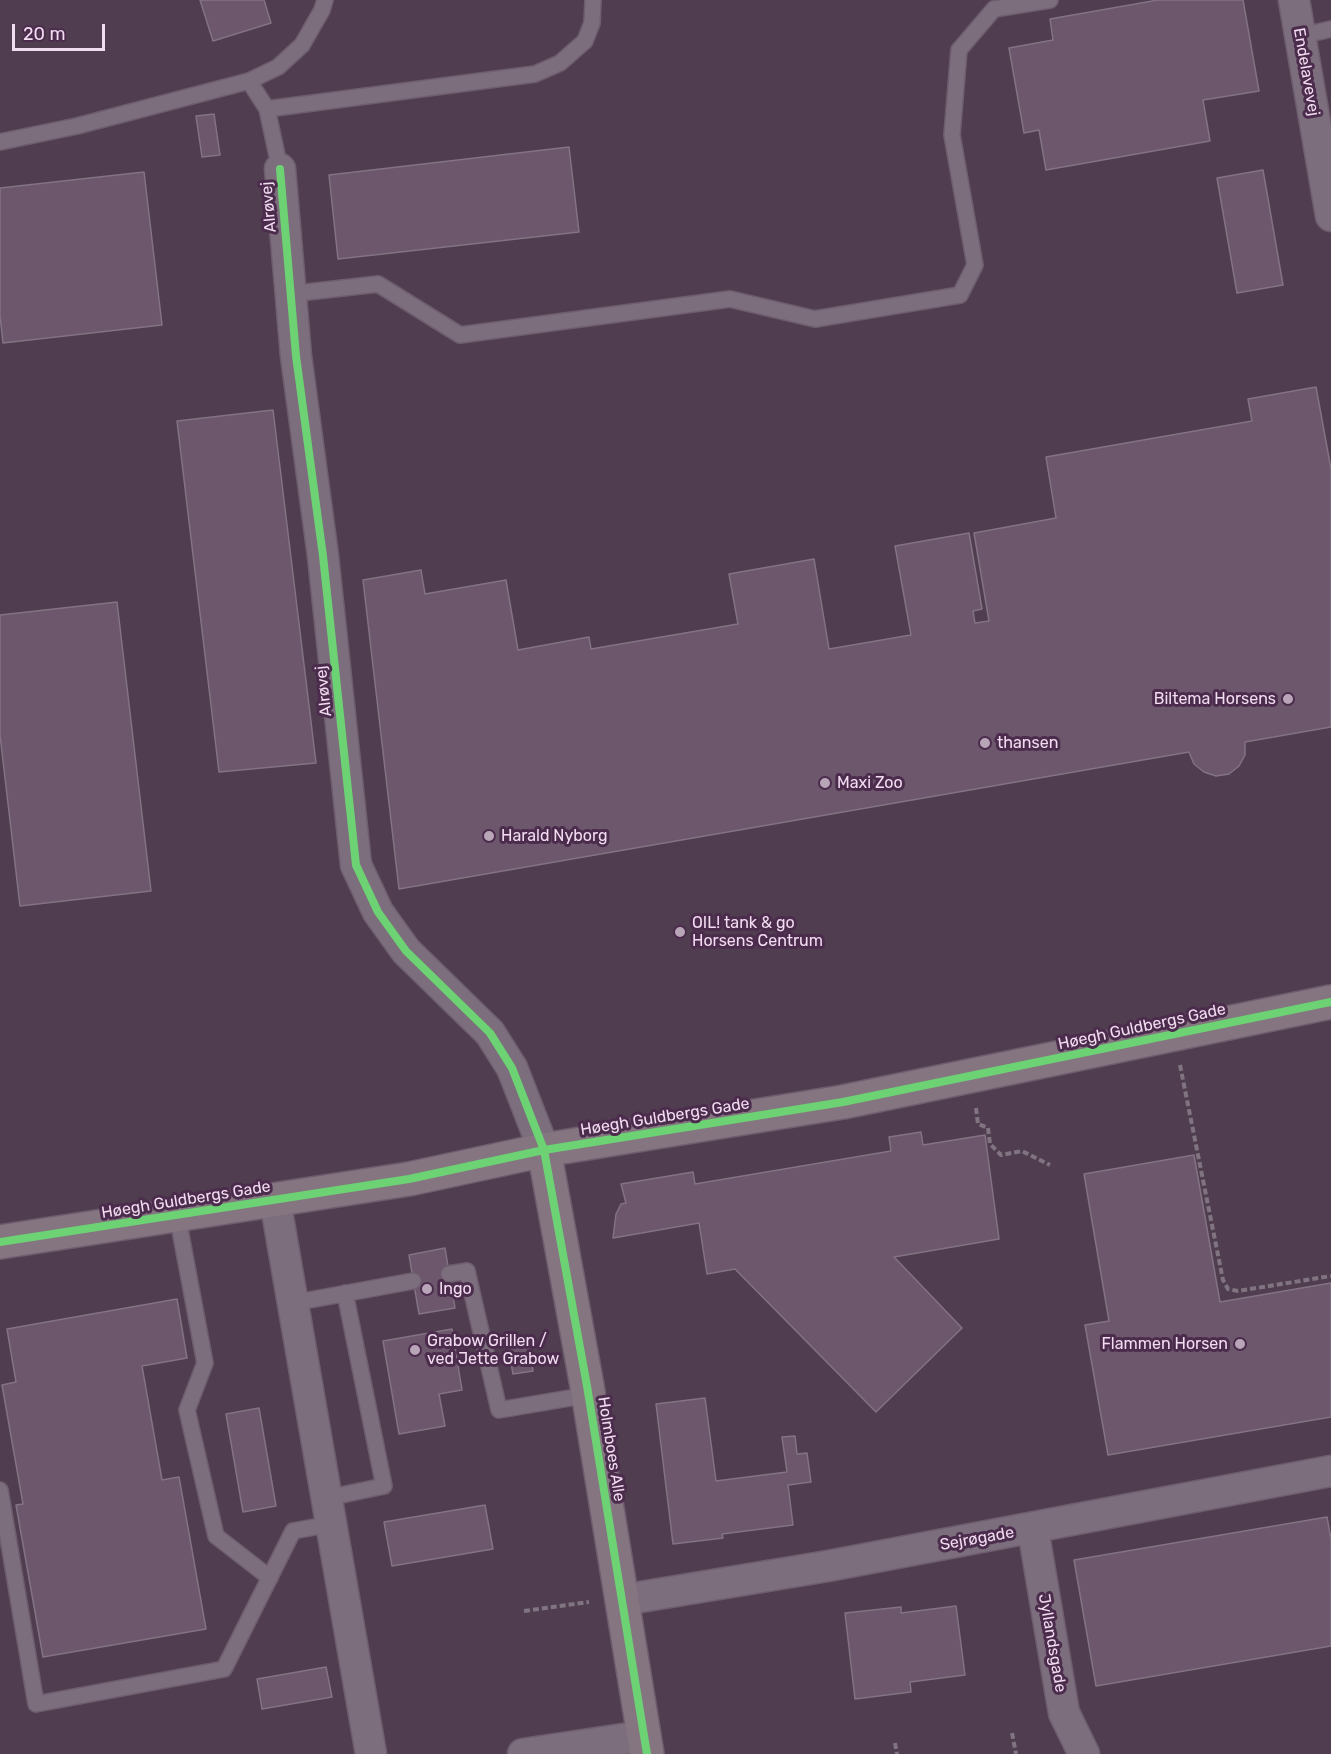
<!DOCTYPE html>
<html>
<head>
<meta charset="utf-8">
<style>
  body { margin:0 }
  #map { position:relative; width:1331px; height:1754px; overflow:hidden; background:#503e50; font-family:Rubik,sans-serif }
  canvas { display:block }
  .scale { position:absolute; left:12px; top:24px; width:93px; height:27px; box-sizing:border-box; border:3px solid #f1dcf0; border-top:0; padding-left:8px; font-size:18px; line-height:21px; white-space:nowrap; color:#f1dcf0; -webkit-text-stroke:4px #4c2c4d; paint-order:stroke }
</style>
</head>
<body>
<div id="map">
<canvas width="1331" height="1754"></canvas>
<div class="scale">20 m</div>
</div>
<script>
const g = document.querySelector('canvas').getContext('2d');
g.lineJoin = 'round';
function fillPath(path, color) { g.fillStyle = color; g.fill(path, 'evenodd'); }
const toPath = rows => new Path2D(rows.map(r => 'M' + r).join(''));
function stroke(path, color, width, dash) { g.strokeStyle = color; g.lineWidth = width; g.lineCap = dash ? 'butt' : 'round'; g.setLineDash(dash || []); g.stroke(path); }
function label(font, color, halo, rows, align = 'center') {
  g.font = font + ' Rubik,sans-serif'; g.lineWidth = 6; g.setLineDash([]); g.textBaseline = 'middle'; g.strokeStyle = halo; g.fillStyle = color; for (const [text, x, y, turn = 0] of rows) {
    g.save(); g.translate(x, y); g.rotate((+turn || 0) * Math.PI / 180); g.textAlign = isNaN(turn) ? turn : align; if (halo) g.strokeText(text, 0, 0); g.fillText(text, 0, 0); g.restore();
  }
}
const building = toPath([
  [200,0,264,0,271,23,213,41,200,0],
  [1158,0,1243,0,1259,91,1203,100,1210,141,1046,170,1039,130,1024,133,1009,48,1053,40,1050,19,1158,0],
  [214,114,220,155,202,157,196,116,214,114],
  [569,147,579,232,338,259,329,175,569,147],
  [1263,170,1283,285,1237,293,1217,178,1263,170],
  [144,172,162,325,3,343,0,316,0,188,144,172],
  [1316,387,1331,469,1331,727,1245,742,1245,755,1239,766,1229,774,1216,776,1204,772,1194,764,1189,752,399,889,363,580,421,570,425,594,506,580,518,650,589,637,591,649,738,624,729,574,814,559,829,649,911,635,895,546,969,533,982,609,973,611,975,623,989,621,974,533,1056,518,1046,457,1252,421,1248,399,1316,387],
  [273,410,316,763,219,772,177,421,273,410],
  [117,602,151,891,20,906,0,735,0,615,117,602],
  [921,1132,923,1145,985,1135,999,1239,894,1257,962,1328,876,1412,735,1269,707,1274,699,1223,613,1238,616,1214,621,1204,626,1203,621,1184,693,1172,695,1184,891,1151,889,1137,921,1132],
  [1194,1155,1220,1302,1331,1283,1331,1417,1108,1455,1085,1325,1109,1321,1084,1174,1194,1155],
  [445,1248,455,1308,419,1314,409,1255,445,1248],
  [177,1299,187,1358,142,1366,162,1480,179,1477,206,1629,43,1657,16,1505,23,1504,2,1385,16,1382,7,1329,177,1299],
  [452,1329,462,1390,439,1394,445,1426,399,1434,383,1341,452,1329],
  [528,1344,533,1371,513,1374,508,1347,528,1344],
  [705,1398,716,1481,787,1472,782,1437,795,1436,797,1454,807,1453,811,1482,788,1485,793,1525,722,1534,723,1538,673,1544,656,1404,705,1398],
  [259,1408,276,1506,243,1512,226,1414,259,1408],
  [485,1505,493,1549,392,1566,384,1522,485,1505],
  [1327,1517,1331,1539,1331,1646,1096,1686,1074,1560,1327,1517],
  [956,1606,965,1675,910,1682,911,1692,855,1699,845,1613,901,1607,901,1613,956,1606],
  [326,1667,332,1697,262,1709,257,1679,326,1667]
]);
const path = toPath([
  [1180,1065,1223,1280,1228,1289,1238,1291,1331,1276],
  [976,1108,978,1124,988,1128,990,1144,1001,1155,1022,1151,1050,1165],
  [524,1611,589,1602],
  [1012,1733,1016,1754],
  [895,1743,897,1754]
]);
const lane = toPath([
  [1300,36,1331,29],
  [249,81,267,109,280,169],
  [267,109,535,74,560,63,585,41,592,23,593,0],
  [0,142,77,126,249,81,278,67,302,45,322,10,325,0],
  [290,294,378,284,460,335,730,299,815,319,960,295,975,265,952,135,959,50,994,9,1050,0],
  [177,1214,205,1363,187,1410,216,1536,270,1578],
  [449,1274,467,1271,499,1410,588,1395],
  [293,1303,413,1281],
  [0,1490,36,1704,224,1669,293,1531,331,1524],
  [327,1498,384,1486,345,1293]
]);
const street = toPath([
  [1294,0,1331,216],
  [280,169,296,356,323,556,356,865,378,912,406,951,490,1033,512,1068,544,1150],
  [275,1200,371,1754],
  [1033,1529,1064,1713,1084,1754],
  [622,1600,828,1566,1331,1471],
  [523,1754,643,1736]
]);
const secondary = toPath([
  [544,1150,587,1386,647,1754],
  [0,1242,409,1179,544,1150,843,1102,1331,1002]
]);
const cycleway = toPath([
  [280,169,296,356,323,556,356,865,378,912,406,951,490,1033,512,1068,544,1150,587,1386,647,1754],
  [0,1242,409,1179,544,1150,843,1102,1331,1002]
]);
const markers = [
  [1288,699,6,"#b9a5b8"],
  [985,743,6,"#b9a5b8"],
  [825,783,6,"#b9a5b8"],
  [489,836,6,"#b9a5b8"],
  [680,932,6,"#b9a5b8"],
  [427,1289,6,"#b9a5b8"],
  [1240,1344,6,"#b9a5b8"],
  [415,1350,6,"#b9a5b8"]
];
const streetNames = [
  ["Endelavevej",1306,72,80],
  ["Alrøvej",269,207,-95],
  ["Alrøvej",324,691,-96],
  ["Høegh Guldbergs Gade",1142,1027,-12],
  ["Høegh Guldbergs Gade",665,1117,-9],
  ["Høegh Guldbergs Gade",186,1200,-9],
  ["Holmboes Alle",611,1449,81],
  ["Sejrøgade",977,1539,-10],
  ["Jyllandsgade",1052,1643,80]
];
const poiNames = [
  ["Biltema Horsens",1276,699,"right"],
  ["thansen",997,743],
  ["Maxi Zoo",837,783],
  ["Harald Nyborg",501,836],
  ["OIL! tank & go",692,923],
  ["Horsens Centrum",692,941],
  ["Ingo",439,1289],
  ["Grabow Grillen /",427,1341],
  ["ved Jette Grabow",427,1359],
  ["Flammen Horsen",1228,1344,"right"]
];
fillPath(building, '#6c576c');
stroke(building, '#837383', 1.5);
stroke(lane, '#6e5d6e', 18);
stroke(street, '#6e5d6e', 33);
stroke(secondary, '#6e5d6e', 36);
stroke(path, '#807480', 4, [6, 3]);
stroke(lane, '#7c6e7c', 15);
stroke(street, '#7c6e7c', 30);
stroke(secondary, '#847581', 33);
stroke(cycleway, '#6cd273', 8);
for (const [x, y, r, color] of markers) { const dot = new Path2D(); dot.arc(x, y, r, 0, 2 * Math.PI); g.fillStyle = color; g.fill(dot); stroke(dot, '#4c2c4d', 2); }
label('16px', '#f1dcf0', '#4c2c4d', streetNames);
label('16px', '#f1dcf0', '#4c2c4d', poiNames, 'left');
</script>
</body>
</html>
